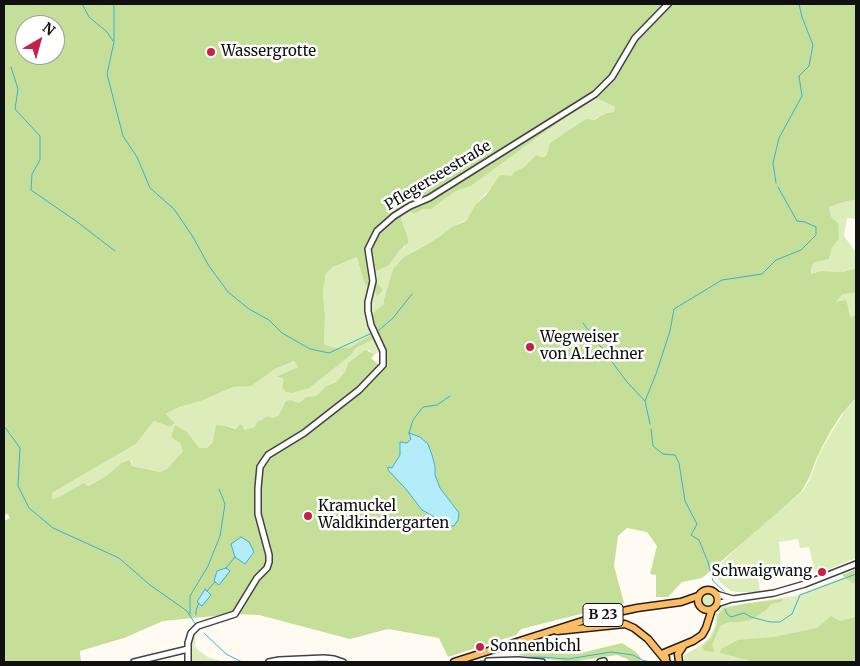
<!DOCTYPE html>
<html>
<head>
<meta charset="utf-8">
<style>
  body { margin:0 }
  #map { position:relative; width:860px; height:666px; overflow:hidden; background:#fffbf3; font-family:Merriweather,serif }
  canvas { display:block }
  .frame { position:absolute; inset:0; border:5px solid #101010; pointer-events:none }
  .north { position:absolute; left:15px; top:15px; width:50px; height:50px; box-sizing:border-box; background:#fff; border:1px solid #9f9f9f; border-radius:50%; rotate:38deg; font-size:14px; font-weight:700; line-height:20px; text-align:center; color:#101010 }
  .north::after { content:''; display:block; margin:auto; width:18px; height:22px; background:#c91f46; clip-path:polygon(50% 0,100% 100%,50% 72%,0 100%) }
</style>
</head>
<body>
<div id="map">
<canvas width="860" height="666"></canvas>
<div class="frame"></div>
<div class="north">N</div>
</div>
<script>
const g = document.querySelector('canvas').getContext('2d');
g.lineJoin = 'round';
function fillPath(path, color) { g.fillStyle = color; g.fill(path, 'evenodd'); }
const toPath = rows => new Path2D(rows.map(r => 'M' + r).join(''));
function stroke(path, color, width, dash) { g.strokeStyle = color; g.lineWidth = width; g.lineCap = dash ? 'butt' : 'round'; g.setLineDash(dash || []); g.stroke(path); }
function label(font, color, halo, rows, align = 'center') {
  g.font = font + ' Merriweather,serif'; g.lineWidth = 5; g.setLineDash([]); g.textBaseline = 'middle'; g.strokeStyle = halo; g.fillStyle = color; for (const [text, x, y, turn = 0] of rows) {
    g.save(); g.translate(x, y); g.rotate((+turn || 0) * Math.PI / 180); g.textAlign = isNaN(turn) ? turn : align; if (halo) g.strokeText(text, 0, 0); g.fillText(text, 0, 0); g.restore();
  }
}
const green = toPath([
  [596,98,615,107,614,112,606,113,550,143,546,156,542,157,536,155,524,167,514,172,511,176,491,188,475,205,466,221,461,222,439,237,416,250,393,269,384,299,384,304,374,312,370,324,372,334,349,348,335,348,324,344,325,316,323,291,326,274,333,267,357,257,364,283,367,286,374,288,377,295,376,271,388,266,400,250,405,247,408,238,401,218,405,213,409,211,414,214,423,209,431,209,456,191,471,186,560,121,563,116,589,100],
  [856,200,856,219,847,218,844,236,856,252,856,268,843,272,821,271,811,274,812,263,829,259,832,248,839,239,829,207,847,201],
  [856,293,856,314,851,319,850,310,834,302,843,294],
  [372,340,375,340,381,351,375,354,369,350,348,363,345,372,336,382,326,386,316,396,306,397,299,403,291,400,279,415,273,418,267,416,256,427,244,430,226,426,215,436,213,442,207,448,199,448,188,433,180,443,183,451,167,469,160,472,132,466,131,460,121,463,106,476,87,486,68,492,59,497,52,499,52,493,136,444,154,421,170,427,175,423,166,414,179,407,201,401,233,387,251,385,275,369,294,361,298,367,277,378,285,379,331,369,352,354,356,348],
  [856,399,856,558,822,572,815,571,809,547,800,548,798,539,779,542,781,564,757,570,760,592,738,592,731,591,719,581,713,571,760,526,802,492,810,479,818,456,831,433,845,411],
  [856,572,856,662,684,662,684,655,700,646,710,637,715,625,716,614,722,607,795,596],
  '699 600a8 8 0 1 1 16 0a8 8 0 1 1-16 0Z',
  [195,632,195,646,198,650,208,657,223,662,191,662,189,642,192,634]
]);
const forest = toPath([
  [4,4,856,4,856,200,847,201,829,207,832,218,838,223,839,239,832,248,829,259,813,263,811,270,811,274,821,271,843,272,856,268,856,293,843,294,835,302,846,300,851,318,856,314,856,398,841,415,830,432,817,457,809,478,801,492,702,578,682,582,668,597,656,597,656,575,650,574,657,546,647,532,627,528,618,536,614,566,624,603,521,629,516,635,448,657,439,638,388,629,350,639,259,615,235,614,163,621,124,638,80,651,81,662,4,662,4,521,10,518,8,514,4,515],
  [25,25,55,25,55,55,25,55],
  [596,98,615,107,614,112,606,113,594,120,586,119,550,143,546,156,542,157,536,155,524,167,514,172,511,176,500,175,486,195,475,205,466,221,452,227,439,237,403,258,393,269,384,299,384,304,374,312,370,324,372,334,349,348,335,348,324,344,325,316,323,291,326,274,333,267,357,257,364,283,367,286,374,288,377,296,383,290,376,282,376,271,388,266,400,250,408,243,408,238,401,218,405,213,409,211,414,214,423,209,431,209,456,191,471,186,560,121,563,116,589,100],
  [372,340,377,340,380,346,381,356,380,366,371,358,375,354,365,350,348,363,345,372,336,382,326,386,316,396,306,397,299,403,291,400,286,401,279,415,273,418,267,416,262,420,257,422,255,427,244,430,242,425,239,425,236,429,226,426,216,425,213,442,207,448,199,448,188,433,175,425,171,437,180,443,183,451,167,469,160,472,132,466,130,460,121,463,106,476,88,486,84,483,59,497,52,499,52,493,136,444,154,421,170,427,175,423,166,414,179,407,201,401,233,387,251,386,275,369,294,361,298,367,276,377,284,379,282,388,286,392,292,393,309,388,352,354,356,348],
  [409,434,435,466,435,475,440,488,459,513,444,525,433,516,422,510,400,481,392,468,400,455,400,442,407,443,411,439],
  [856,569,856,583,852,583,842,575],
  [783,599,781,602,771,604,766,610,751,620,740,622,729,622,720,626,712,645,715,652,705,651,702,647,712,637,717,625,718,615,723,609,743,604],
  [831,616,840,621,856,617,856,662,755,662,720,653,721,649,738,640,774,637,817,628],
  [622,643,636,652,641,658,640,662,631,662,627,659,617,655,571,662,517,655,531,652,577,654]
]);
const water = toPath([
  [409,433,420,437,428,444,432,455,435,466,435,475,440,488,459,513,458,520,454,526,444,526,433,516,422,510,406,489,388,470,388,467,392,468,400,455,400,442,407,443,411,439,409,433],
  [241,537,249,542,254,552,245,564,235,557,231,544,241,537],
  [226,568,230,571,219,585,214,581,217,571,226,568],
  [205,589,211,595,202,606,197,602,205,589]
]);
const stream = toPath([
  [82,4,89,17,107,32,113,41],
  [114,4,114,42,107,74,123,136,137,157,150,188,174,209,193,237,209,266,228,292,249,309,269,320,282,333,310,349,329,353,372,333],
  [11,67,18,89,15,109,40,136,40,160,32,174,31,190,76,221,115,251],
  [776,183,773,163,779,138,802,96,799,76,809,66,813,45,802,17,799,4],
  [583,323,627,382,645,401],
  [379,330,393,318,412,294],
  [650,424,645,401,656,374,670,331,674,309,722,280,762,274,776,260,801,250,816,235,816,227,805,222,797,221,778,187],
  [4,426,20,448,18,486,29,508,53,528,119,558,150,585,187,611,196,625],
  [651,429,653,446,663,454,675,455,679,463,685,501,697,524,691,535,699,540,708,562,713,581,724,591],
  [409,433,413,420,423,407,437,405,450,396],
  [226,568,235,557],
  [207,591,215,582],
  [725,609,727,614,731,617,744,613,751,617,770,622,780,622,792,614,800,595,856,574],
  [190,614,190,596,208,566,220,536,225,504,219,489],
  [196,615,196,610,199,603],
  [204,633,226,654,242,662],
  [504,658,540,657,568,659,611,652,633,655,642,660,650,662],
  [474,662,485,660]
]);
const minor = toPath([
  [716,594,733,599,774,593,805,584,856,564],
  [717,604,732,599],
  [488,661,518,660,542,662],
  [134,662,188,649],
  [188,662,188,643,191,633,198,626,235,614,257,578,267,568,269,562,269,555,258,514,258,488,260,467,268,455,304,433,359,390,383,365,383,351,371,325,368,311,368,302,373,281,368,249,377,231,394,216,410,206,429,198,595,94,612,77,635,38,668,4],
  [269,662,279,660,324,658,334,659,343,662],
  [600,662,604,661]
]);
const major = toPath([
  '698 600a10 10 0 1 1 20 0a10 10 0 1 1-20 0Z',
  [557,631,625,624,634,628,648,639,667,662],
  [666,658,664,653,693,641,702,635,706,628,712,609],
  [454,662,595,617,637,608,681,602,698,596],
  [679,662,678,654,684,645]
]);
const markers = [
  [211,52,5,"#c91f46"],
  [530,347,5,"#c91f46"],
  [308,516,5,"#c91f46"],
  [822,572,5,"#c91f46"],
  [480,647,5,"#c91f46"]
];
const shields = [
  [603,615,40]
];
const shieldNames = [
  ["B 23",603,615]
];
const poiNames = [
  ["Wassergrotte",221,52],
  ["Wegweiser",540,338],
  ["von A.Lechner",540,355],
  ["Kramuckel",318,507],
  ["Waldkindergarten",318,524],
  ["Schwaigwang",812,572,"right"],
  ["Sonnenbichl",490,647]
];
const streetNames = [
  ["Pflegerseestraße",438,176,-31]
];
fillPath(green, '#ddedba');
fillPath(forest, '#c5de98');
fillPath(water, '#b5ecfa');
stroke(water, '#37b3d5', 1);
stroke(stream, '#37b3d5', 1);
stroke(minor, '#434343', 8);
stroke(major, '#212121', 9);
stroke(minor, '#fff', 5);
stroke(major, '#ffbd63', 6);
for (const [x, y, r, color] of markers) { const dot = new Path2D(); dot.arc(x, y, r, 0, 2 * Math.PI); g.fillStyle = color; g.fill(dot); stroke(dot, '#fff', 2); }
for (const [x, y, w] of shields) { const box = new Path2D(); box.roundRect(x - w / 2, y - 11.5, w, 23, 4); g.fillStyle = '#fff'; g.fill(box); stroke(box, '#101010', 1); }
label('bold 14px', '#101010', null, shieldNames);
label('15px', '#101010', '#fff', poiNames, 'left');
label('15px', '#101010', '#fff', streetNames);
</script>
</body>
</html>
